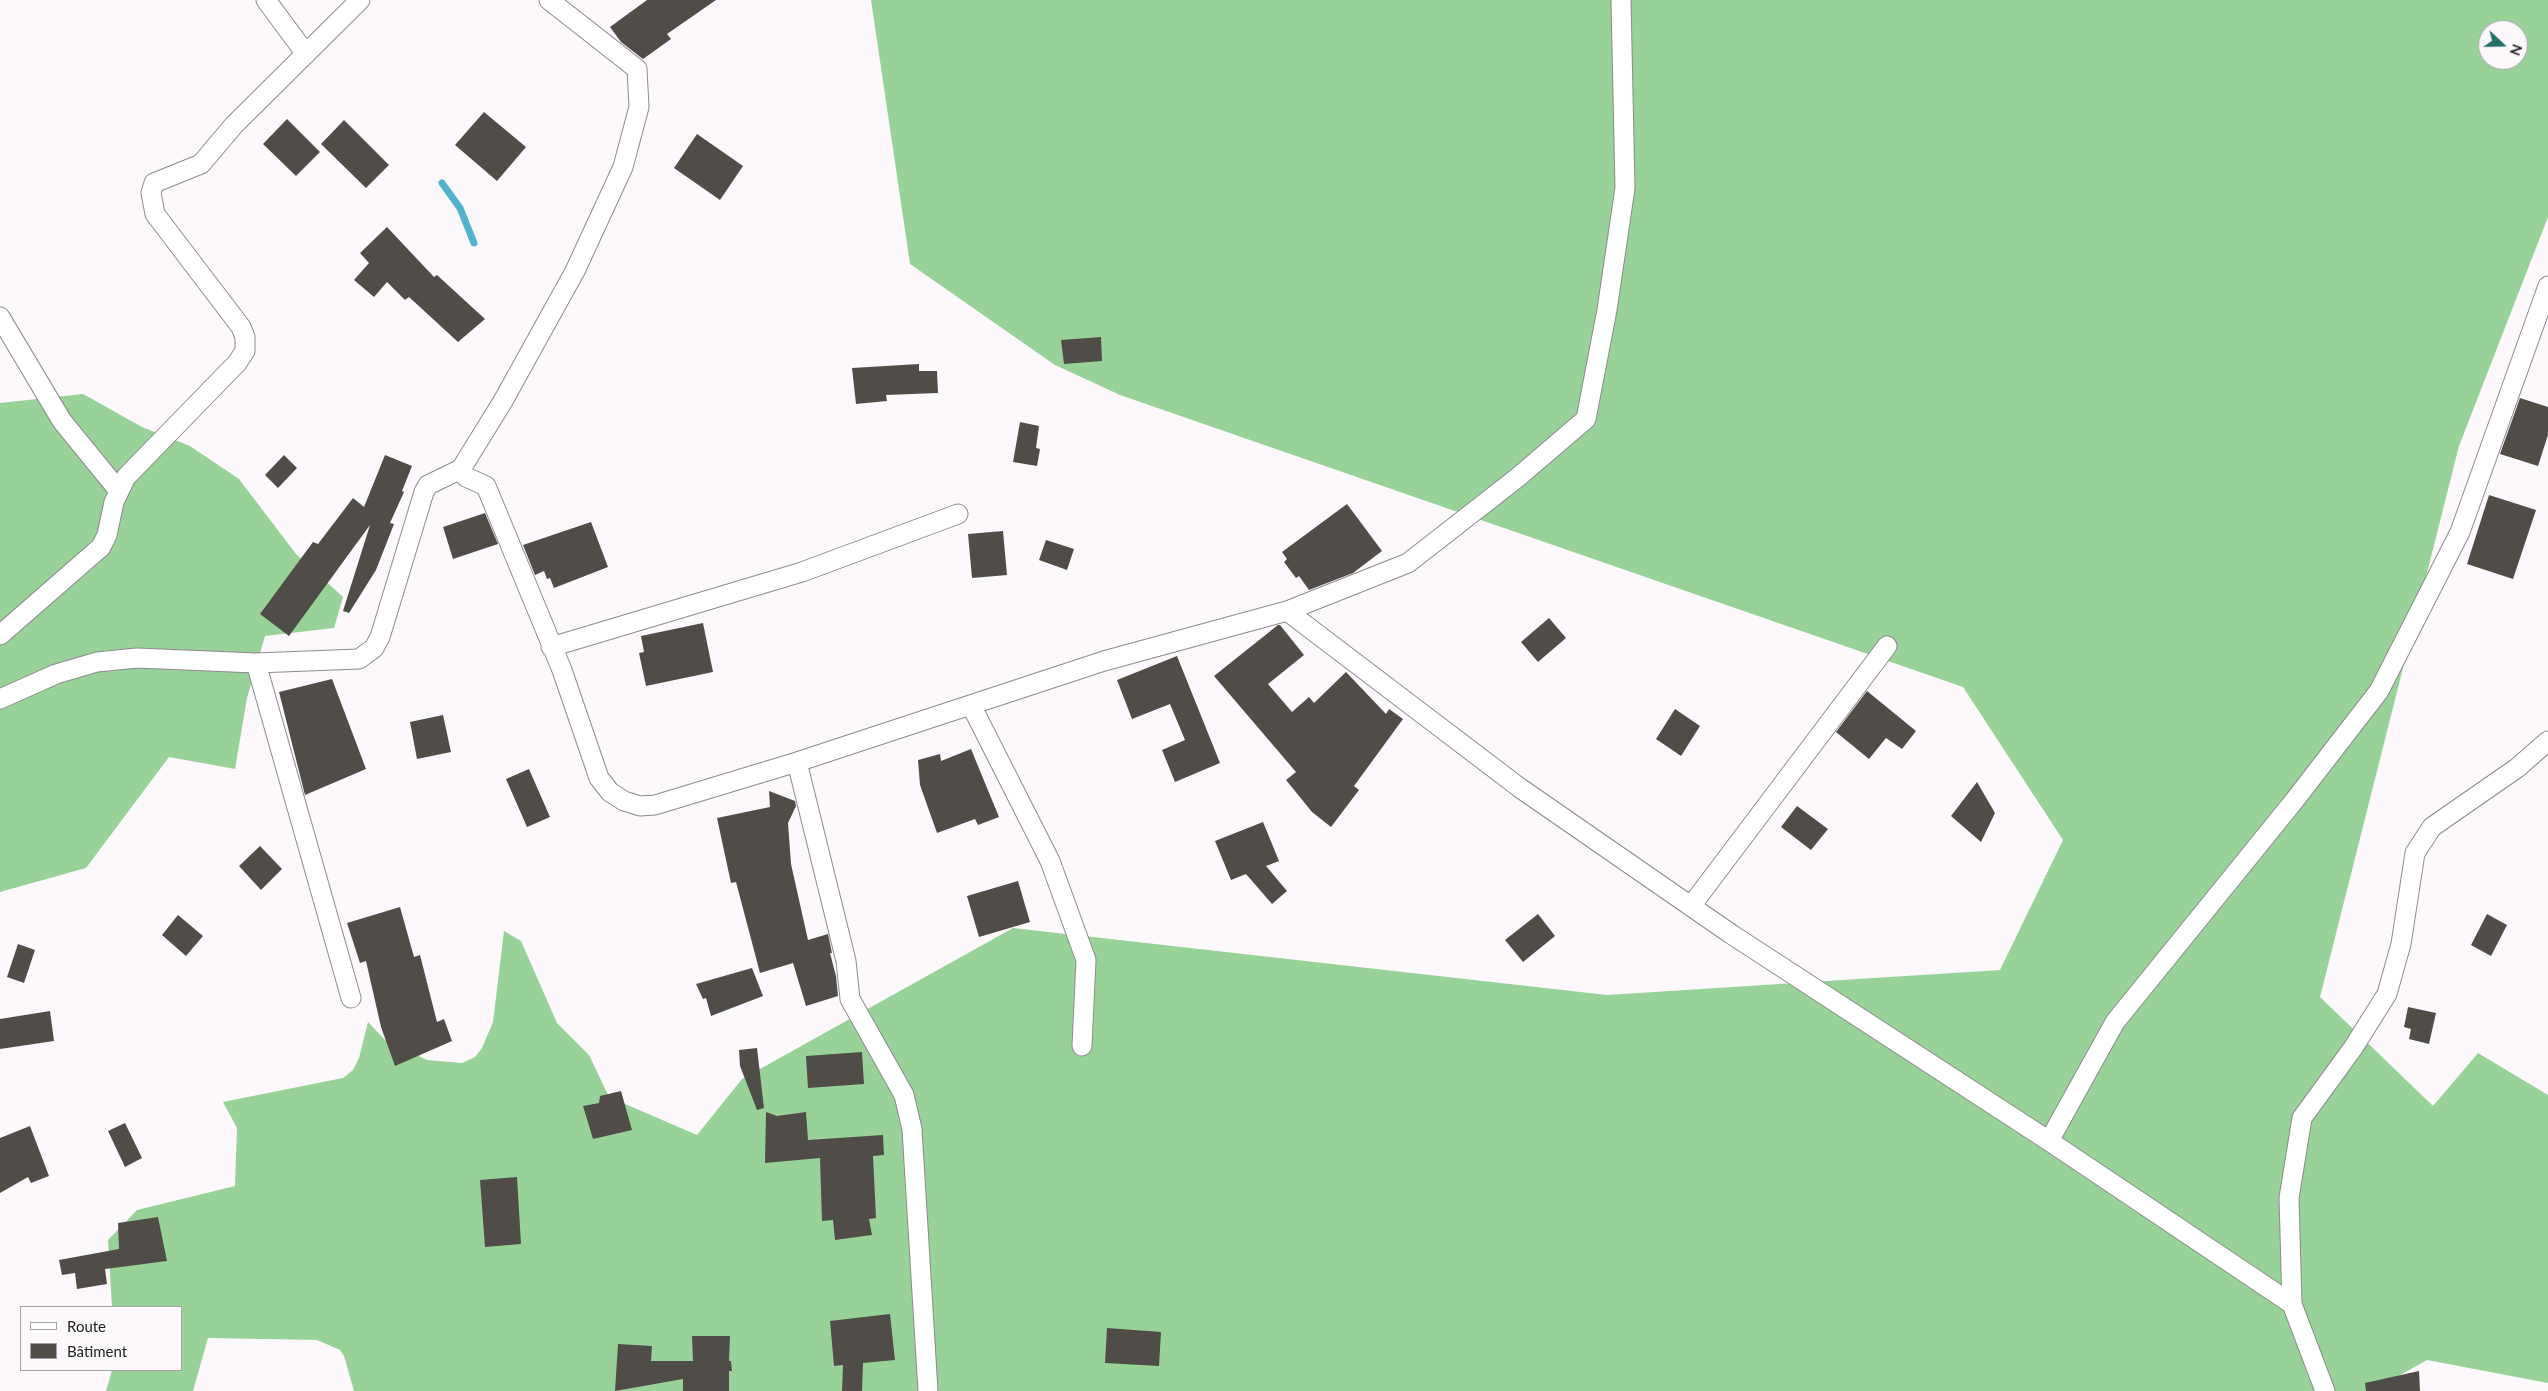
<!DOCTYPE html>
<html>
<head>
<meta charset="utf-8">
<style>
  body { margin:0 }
  #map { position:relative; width:2548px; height:1391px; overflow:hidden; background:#fcf8fc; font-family:Lato,sans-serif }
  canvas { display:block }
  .legend { position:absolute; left:20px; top:1306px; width:162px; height:65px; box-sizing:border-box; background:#fcf8fc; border:1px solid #a5a2a6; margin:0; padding:6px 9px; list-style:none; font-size:15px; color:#232224 }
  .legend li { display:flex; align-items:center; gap:10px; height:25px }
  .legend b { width:25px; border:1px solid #a5a2a6 }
  .north { position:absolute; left:2478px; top:20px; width:50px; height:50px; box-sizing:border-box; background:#fcf8fc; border:1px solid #a5a2a6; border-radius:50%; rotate:111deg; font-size:14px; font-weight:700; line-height:20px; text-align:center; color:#232224 }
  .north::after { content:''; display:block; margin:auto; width:18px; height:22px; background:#246f6c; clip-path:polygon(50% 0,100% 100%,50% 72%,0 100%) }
</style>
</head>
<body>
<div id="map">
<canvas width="2548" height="1391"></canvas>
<ul class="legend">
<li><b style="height:6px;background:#fff"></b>Route</li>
<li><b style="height:14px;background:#504d48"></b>Bâtiment</li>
</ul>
<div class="north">N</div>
</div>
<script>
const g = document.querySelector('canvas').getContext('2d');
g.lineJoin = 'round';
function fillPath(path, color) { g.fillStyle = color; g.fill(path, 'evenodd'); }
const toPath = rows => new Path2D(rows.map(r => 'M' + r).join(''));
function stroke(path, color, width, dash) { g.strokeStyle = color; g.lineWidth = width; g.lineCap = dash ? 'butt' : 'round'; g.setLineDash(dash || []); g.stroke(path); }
const forest = toPath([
  [871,0,2548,0,2548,217,2459,446,2320,997,2433,1106,2478,1053,2548,1095,2548,1383,2427,1360,2372,1391,354,1391,344,1356,340,1350,317,1340,208,1338,193,1391,106,1391,112,1370,181,1370,181,1307,112,1307,108,1240,137,1210,235,1186,237,1128,223,1102,343,1078,353,1070,359,1058,368,1022,385,1040,427,1060,462,1063,475,1057,482,1048,493,1022,504,931,521,941,557,1023,589,1055,609,1097,697,1135,742,1079,1013,928,1607,995,2000,970,2063,840,1963,687,1120,395,1055,365,910,264],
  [2488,30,2518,30,2518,60,2488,60],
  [83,394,142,427,190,446,239,479,296,554,343,597,334,628,265,636,247,698,235,769,169,757,86,868,0,892,0,403]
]);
const stream = toPath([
  [442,183,460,208,474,243]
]);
const building = toPath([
  [647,0,716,0,667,34,671,39,643,59,621,42,610,27],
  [484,112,526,147,497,181,455,145],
  [287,119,320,152,296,176,263,144],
  [344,120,389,165,366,188,321,144],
  [697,134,743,166,720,200,674,168],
  [387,227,434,277,437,275,485,319,458,342,409,297,405,300,387,282,374,297,354,280,369,263,360,253],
  [1101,337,1102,361,1064,364,1061,340],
  [919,364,919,371,937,371,938,393,886,395,887,401,856,404,852,368],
  [2520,398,2548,407,2548,435,2538,466,2500,454],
  [1020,422,1039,426,1036,448,1040,449,1037,466,1013,462],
  [284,455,297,468,278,488,265,475],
  [385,455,412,466,402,491,404,492,390,523,394,524,376,570,349,613,343,611,370,525,289,636,260,614,313,542,318,544,353,498,364,507],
  [2489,495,2536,510,2513,579,2467,564],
  [1347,504,1382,551,1353,573,1309,590,1299,576,1296,578,1284,562,1287,559,1282,552],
  [485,513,498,544,453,559,443,527],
  [591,522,608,567,554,588,550,578,547,579,544,571,535,575,523,545],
  [1003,531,1007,575,972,578,968,534],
  [1046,540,1074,549,1067,570,1039,560],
  [1549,618,1566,638,1538,662,1521,642],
  [703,623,713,672,646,686,639,653,644,652,641,636],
  [1278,625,1280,625,1304,655,1268,684,1292,712,1309,697,1314,703,1346,672,1386,714,1389,709,1403,719,1354,786,1359,790,1331,827,1312,812,1286,780,1296,772,1214,676],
  [1177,656,1220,763,1175,782,1162,750,1185,740,1170,704,1132,719,1117,680],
  [332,679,366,769,305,795,279,692],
  [1867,691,1916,731,1902,749,1886,738,1869,759,1836,732],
  [1675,709,1700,726,1681,756,1656,739],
  [443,715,451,752,417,759,410,722],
  [971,749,999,817,978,825,975,819,937,833,920,785,918,760,940,754,941,761],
  [529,769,550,817,527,827,506,779],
  [1977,782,1995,813,1981,842,1951,816],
  [769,791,795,801,796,806,788,823,791,864,808,940,828,934,832,953,830,953,836,976,838,996,806,1006,793,963,760,973,736,882,731,883,717,818,770,807],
  [1797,806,1828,829,1811,850,1781,827],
  [1263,822,1279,861,1266,866,1287,891,1272,904,1246,874,1231,880,1215,841],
  [260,846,282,869,261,890,239,866],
  [1018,881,1030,922,979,937,967,896],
  [400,907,414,957,420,955,437,1022,444,1019,452,1041,395,1066,381,1027,366,961,360,963,347,923],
  [1538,914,1555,936,1523,962,1505,940],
  [2487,914,2507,925,2491,956,2471,945],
  [178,915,203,936,186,956,162,935],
  [18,944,35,950,24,983,7,977],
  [752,968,763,996,711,1016,706,998,703,999,696,984],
  [2408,1007,2436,1013,2429,1044,2409,1039,2411,1029,2404,1027],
  [50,1011,54,1041,0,1049,0,1019],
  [757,1048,764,1108,757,1110,740,1066,739,1050],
  [862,1052,864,1084,808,1088,806,1056],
  [621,1091,632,1130,593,1139,583,1106,599,1103,600,1096],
  [766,1112,777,1116,806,1112,808,1140,883,1135,884,1155,873,1156,876,1218,869,1219,872,1235,835,1240,833,1220,822,1221,820,1158,765,1163],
  [125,1123,142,1158,125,1167,108,1131],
  [30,1126,49,1176,31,1183,28,1177,0,1193,0,1138],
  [517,1177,521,1244,485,1247,480,1180],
  [158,1217,167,1261,105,1269,107,1284,77,1289,75,1273,62,1275,59,1260,119,1249,118,1223],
  [890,1314,895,1360,863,1363,862,1391,842,1391,843,1365,834,1366,830,1321],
  [1107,1328,1161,1332,1159,1366,1105,1363],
  [692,1336,730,1336,729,1361,731,1361,732,1371,729,1371,729,1391,683,1391,683,1379,615,1391,618,1344,652,1346,651,1361,693,1361],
  [2419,1371,2420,1391,2366,1391,2365,1383]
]);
const street = toPath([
  [266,0,306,54],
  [0,317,62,421,119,491],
  [461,469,466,477,486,486,562,670,599,778,610,792,624,801,640,806,655,805,797,762,1104,661,1287,611,1408,563,1517,478,1586,419,1607,310,1625,188,1621,0],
  [1287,611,1520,788,1731,934,2049,1141,2292,1304],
  [0,635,101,547,107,535,114,502,126,477,237,363,245,351,245,337,241,327,155,214,151,193,154,183,201,164,234,125,360,0],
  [551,647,802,572,958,514],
  [256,663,351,998],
  [0,699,56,674,97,662,137,658,256,663,359,659,374,648,380,637,424,492,428,485,461,469,503,401,575,271,623,167,639,107,637,69,549,0],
  [971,705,1050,861,1086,960,1082,1046],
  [797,762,846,961,850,999,904,1095,912,1129,928,1391],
  [1691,906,1887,646],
  [2049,1141,2115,1022,2294,801,2379,691,2460,532,2548,286],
  [2325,1391,2292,1304,2289,1198,2302,1118,2353,1048,2387,994,2401,944,2415,853,2432,827,2517,768,2548,741]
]);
fillPath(forest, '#98d299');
stroke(stream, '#51b3ce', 7);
fillPath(building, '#504d48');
stroke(street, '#8e8a8e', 21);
stroke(street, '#fff', 19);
</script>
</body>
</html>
